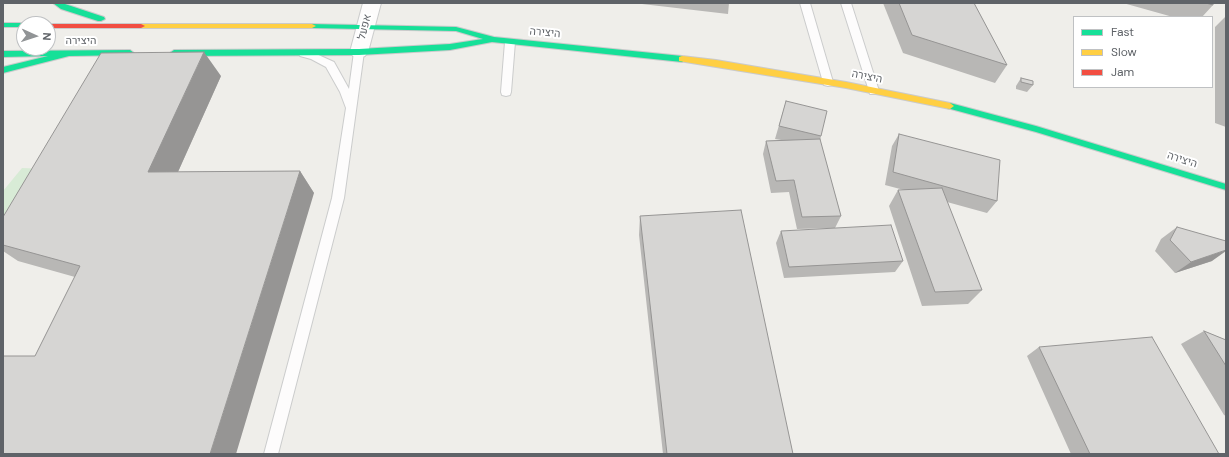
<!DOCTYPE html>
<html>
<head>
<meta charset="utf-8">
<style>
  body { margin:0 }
  #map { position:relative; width:1229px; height:457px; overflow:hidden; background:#efeeea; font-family:"DM Sans",sans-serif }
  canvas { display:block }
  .frame { position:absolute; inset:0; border:4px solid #5f6368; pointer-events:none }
  .legend { position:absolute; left:1073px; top:16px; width:140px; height:72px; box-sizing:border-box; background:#fff; border:1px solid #bfc1c3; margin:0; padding:5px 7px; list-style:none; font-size:12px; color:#5f6368 }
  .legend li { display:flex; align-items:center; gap:8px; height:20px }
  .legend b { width:20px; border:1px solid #bfc1c3 }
  .north { position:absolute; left:16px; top:16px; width:40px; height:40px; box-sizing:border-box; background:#fff; border:1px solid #bfc1c3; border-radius:50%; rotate:93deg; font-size:11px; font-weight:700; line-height:16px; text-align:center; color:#5f6368 }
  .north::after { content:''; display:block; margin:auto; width:14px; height:18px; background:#919496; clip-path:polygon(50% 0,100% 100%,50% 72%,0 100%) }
</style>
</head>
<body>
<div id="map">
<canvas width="1229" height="457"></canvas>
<div class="frame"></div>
<ul class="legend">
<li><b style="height:5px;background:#16e098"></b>Fast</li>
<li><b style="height:5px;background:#ffcf43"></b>Slow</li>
<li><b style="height:5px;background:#f24e42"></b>Jam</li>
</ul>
<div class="north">N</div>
</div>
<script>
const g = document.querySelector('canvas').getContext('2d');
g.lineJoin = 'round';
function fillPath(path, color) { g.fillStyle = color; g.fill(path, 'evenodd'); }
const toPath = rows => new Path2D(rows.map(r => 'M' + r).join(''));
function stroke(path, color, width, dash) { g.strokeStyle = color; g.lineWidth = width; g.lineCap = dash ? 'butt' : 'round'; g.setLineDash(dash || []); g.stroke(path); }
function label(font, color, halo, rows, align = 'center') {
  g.font = font + ' "DM Sans",Heebo,sans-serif'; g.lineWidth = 4; g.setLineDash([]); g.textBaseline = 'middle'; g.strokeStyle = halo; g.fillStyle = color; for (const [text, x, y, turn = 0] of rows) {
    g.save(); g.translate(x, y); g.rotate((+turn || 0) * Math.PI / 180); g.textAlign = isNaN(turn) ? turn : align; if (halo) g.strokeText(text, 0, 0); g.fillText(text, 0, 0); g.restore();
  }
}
const green = toPath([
  [22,168,47,169,3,245,3,191]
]);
const lane = toPath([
  [800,3,810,3,833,82,832,85,828,86,824,85,823,82,800,3],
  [841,3,851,3,879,91,878,94,870,94,869,91,841,3],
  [510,39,515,42,511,92,510,95,506,96,502,95,501,92,505,42,510,39],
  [359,49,364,52,344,198,278,454,264,454,332,198,346,108,340,92,326,67,311,59,300,56,299,54,304,51,314,53,334,62,349,89,354,52,359,49]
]);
const street = toPath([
  [363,3,381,3,368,52,365,56,359,58,353,56,350,52,363,3]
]);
const fast = toPath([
  [53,3,62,3,104,17,105,19,101,21,98,21,61,9,53,3],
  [3,23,24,23,27,24,24,24,24,27,3,27,3,23],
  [309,24,456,27,494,37,682,56,686,59,682,62,492,42,450,50,359,55,174,56,170,53,174,50,359,49,450,44,483,39,456,31,312,28,309,28,309,24],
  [130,50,134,53,133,55,69,56,3,73,3,67,48,56,3,57,3,51,130,50],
  [950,103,1036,126,1226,184,1226,190,1036,132,947,108,946,106,950,103]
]);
const slow = toPath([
  [138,24,312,24,316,26,312,28,141,28,137,26,138,24],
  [682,56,716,60,846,82,950,103,954,106,950,109,846,88,679,61,679,57,682,56]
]);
const jam = toPath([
  [46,24,141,24,145,26,141,28,48,28,48,24,46,24]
]);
const wall = toPath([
  [642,3,729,3,728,14,642,4],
  [883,3,974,3,1007,65,995,83,903,53],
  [1123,3,1213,3,1213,5,1202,17,1173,17],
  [1226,16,1226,127,1215,123,1215,27],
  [221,76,178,172,300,171,314,193,35,356,75,277,18,261,3,251,3,217],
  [1021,78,1033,85,1027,92,1016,89,1016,86],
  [786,101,821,136,820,140,841,216,835,228,797,229,789,192,771,193,763,154,766,141,781,140,775,139],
  [899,134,997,201,987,213,947,202,982,290,968,304,922,306,889,206,898,190,904,190,885,185,892,146],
  [640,216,793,454,663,454,639,235],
  [1177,227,1212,261,1175,273,1155,251,1161,239],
  [781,231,903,261,895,272,784,278,776,243],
  [1204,331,1226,340,1226,416,1224,415,1181,344],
  [1039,347,1219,454,1071,454,1027,356]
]);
const shadedWall = toPath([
  [204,52,221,76,168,194,148,172],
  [300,171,314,193,236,454,210,454],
  [1226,250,1226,251,1212,261,1175,273,1191,262]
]);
const building = toPath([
  [899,3,974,3,1007,65,912,35,899,3],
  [1206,3,1213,3,1213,5,1206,3],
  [204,52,148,172,300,171,210,454,3,454,3,356,35,356,80,266,3,245,3,217,101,53,204,52],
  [1021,78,1033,81,1033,85,1021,82,1021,78],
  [786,101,827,111,821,136,779,126,786,101],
  [899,134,1000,160,997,201,893,172,899,134],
  [820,139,841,216,802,217,794,180,776,181,766,141,820,139],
  [942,188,982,290,935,292,898,190,942,188],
  [741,210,793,454,667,454,640,216,741,210],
  [891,225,903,261,789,267,781,231,891,225],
  [1177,227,1226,241,1226,250,1191,262,1170,240,1177,227],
  [1204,331,1226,340,1226,366,1204,331],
  [1152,337,1219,454,1090,454,1039,347,1152,337]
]);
const streetNames = [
  ["אפעל",365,27,-75],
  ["היצירה",545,33,5],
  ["היצירה",81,41],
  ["היצירה",867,77,11],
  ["היצירה",1182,160,18]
];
fillPath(green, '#d8ebd6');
stroke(lane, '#cbcccc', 2);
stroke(street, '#cbcccc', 2);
stroke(fast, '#cacacb', 2);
stroke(slow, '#cacacb', 2);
stroke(jam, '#cacacb', 2);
fillPath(lane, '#fdfcfc');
fillPath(street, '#fdfcfc');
fillPath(fast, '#16e098');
fillPath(slow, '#ffcf43');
fillPath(jam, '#f24e42');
fillPath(wall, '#b8b7b5');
fillPath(shadedWall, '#969594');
fillPath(building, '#d6d5d3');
stroke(building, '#969594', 1);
label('11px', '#5f6368', '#fff', streetNames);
</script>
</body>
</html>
